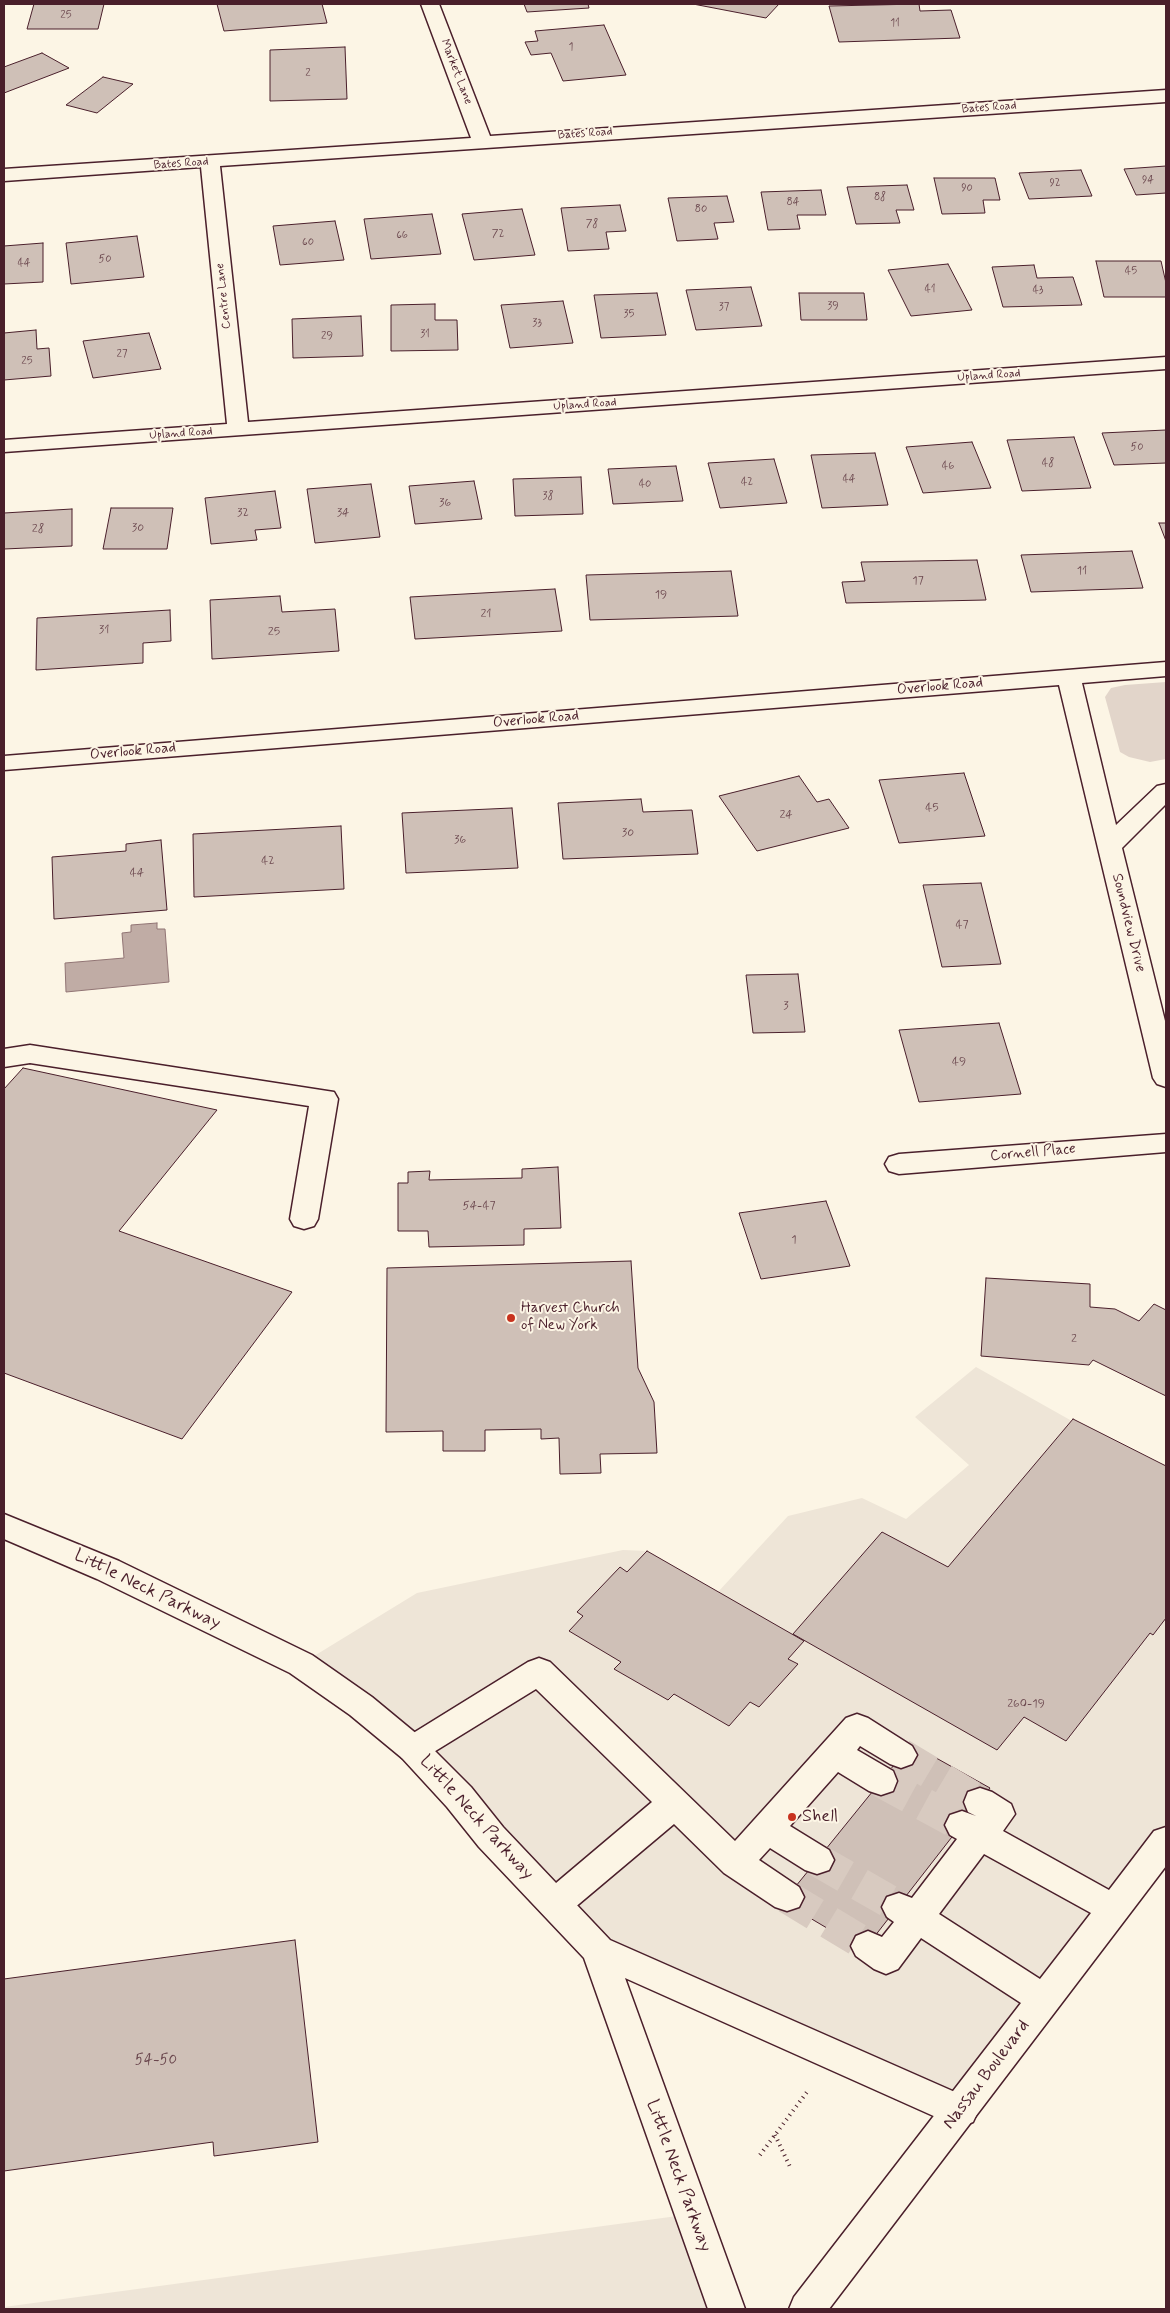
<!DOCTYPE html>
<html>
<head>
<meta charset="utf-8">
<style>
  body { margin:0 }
  #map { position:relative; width:1170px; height:2313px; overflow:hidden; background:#fcf5e5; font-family:Mynerve,sans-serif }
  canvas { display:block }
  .frame { position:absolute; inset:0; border:5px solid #4a1f2b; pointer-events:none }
</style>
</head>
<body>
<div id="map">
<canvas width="1170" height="2313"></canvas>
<div class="frame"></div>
</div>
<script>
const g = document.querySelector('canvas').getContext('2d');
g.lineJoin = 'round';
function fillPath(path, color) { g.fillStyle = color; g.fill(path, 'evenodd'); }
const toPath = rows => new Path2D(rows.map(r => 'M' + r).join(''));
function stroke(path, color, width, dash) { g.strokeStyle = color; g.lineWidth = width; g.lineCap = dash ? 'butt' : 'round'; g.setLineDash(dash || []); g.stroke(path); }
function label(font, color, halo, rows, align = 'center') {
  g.font = font + ' Mynerve,sans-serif'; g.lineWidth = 4; g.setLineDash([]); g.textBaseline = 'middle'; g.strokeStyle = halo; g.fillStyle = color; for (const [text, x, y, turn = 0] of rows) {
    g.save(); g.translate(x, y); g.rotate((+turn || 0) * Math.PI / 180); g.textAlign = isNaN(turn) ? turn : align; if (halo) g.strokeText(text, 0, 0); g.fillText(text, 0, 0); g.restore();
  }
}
const built = toPath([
  [976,1367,1166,1474,1166,1841,960,2111,598,1950,491,1837,301,1664,417,1593,623,1550,647,1551,718,1592,788,1516,862,1498,906,1519,969,1465,915,1417],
  [692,2214,726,2309,4,2309,4,2307]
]);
const green = toPath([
  [1166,682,1166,759,1150,762,1129,757,1120,752,1105,697,1111,688,1125,685]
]);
const water = toPath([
  [157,923,157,929,165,929,169,982,66,992,65,963,124,958,122,933,131,932,131,925,157,923]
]);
const building = toPath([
  [34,4,104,4,98,29,27,29,34,4],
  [217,4,322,4,327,23,224,31,217,4],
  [524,4,588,4,589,8,527,12,524,4],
  [693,4,779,4,766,18,693,4],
  [919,4,920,11,951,10,960,38,839,42,829,6,919,4],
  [604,25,626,75,563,81,551,53,531,55,525,42,538,41,535,31,604,25],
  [345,47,347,99,270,101,270,50,345,47],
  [42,53,69,68,4,93,4,67,42,53],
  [103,77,133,84,97,113,66,105,103,77],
  [1166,166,1166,193,1136,195,1124,169,1166,166],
  [1081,170,1092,196,1029,199,1019,173,1081,170],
  [934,178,995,178,1000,200,983,200,985,213,942,214,934,178],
  [907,185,914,210,896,210,900,223,856,224,847,187,907,185],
  [821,190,826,215,797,215,800,229,768,230,761,192,821,190],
  [727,196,734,222,714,223,718,239,677,241,668,198,727,196],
  [620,205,626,231,606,232,609,249,568,251,561,208,620,205],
  [522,209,535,255,474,260,462,214,522,209],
  [432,214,441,254,371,259,364,219,432,214],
  [335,221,344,260,280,265,273,226,335,221],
  [137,236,144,277,71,284,66,243,137,236],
  [43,243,43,282,4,284,4,246,43,243],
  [1096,261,1161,261,1166,283,1166,297,1104,297,1096,261],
  [948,264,972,310,911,316,888,270,948,264],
  [1034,265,1037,278,1073,277,1082,305,1003,307,992,267,1034,265],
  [751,287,762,326,696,330,686,290,751,287],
  [657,293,666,335,601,338,594,295,657,293],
  [799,293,864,293,867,320,801,320,799,293],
  [563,301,573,343,510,348,501,305,563,301],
  [435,304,435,320,457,320,458,350,391,351,391,305,435,304],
  [361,316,363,356,293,358,292,319,361,316],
  [36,330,37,349,49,348,51,376,4,380,4,333,36,330],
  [149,333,161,369,93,378,83,341,149,333],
  [1166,430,1166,463,1114,465,1102,433,1166,430],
  [1074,437,1091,488,1022,491,1007,440,1074,437],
  [972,442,991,488,923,493,906,447,972,442],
  [875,453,888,505,822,508,811,455,875,453],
  [774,459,787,503,720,508,708,463,774,459],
  [676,466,683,501,613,504,608,469,676,466],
  [581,477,583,514,515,516,513,479,581,477],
  [474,481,482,519,415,524,409,486,474,481],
  [371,484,380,537,315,543,307,489,371,484],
  [275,491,281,528,255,530,257,540,211,544,205,498,275,491],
  [111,508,173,508,167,549,103,549,111,508],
  [72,509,72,546,4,549,4,513,72,509],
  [1159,523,1166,523,1166,541,1159,523],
  [1132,551,1143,588,1031,592,1021,555,1132,551],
  [977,560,986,600,846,603,842,582,865,581,861,562,977,560],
  [731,571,738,616,590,620,586,575,731,571],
  [555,589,562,631,415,639,410,597,555,589],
  [280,596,282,612,335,609,339,651,212,659,210,600,280,596],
  [170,610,171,641,143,643,143,663,36,670,37,618,170,610],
  [964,773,985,836,899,843,879,780,964,773],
  [799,776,817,802,829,799,849,828,757,851,719,796,799,776],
  [641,799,643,812,692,810,698,854,563,859,558,803,641,799],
  [512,808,518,868,406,873,402,813,512,808],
  [341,826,344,889,194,897,193,834,341,826],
  [161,840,167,910,54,919,52,857,126,851,126,844,161,840],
  [981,883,1001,964,942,967,923,885,981,883],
  [798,974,805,1032,753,1033,746,975,798,974],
  [999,1023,1021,1094,919,1102,899,1030,999,1023],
  [23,1068,217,1110,119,1231,292,1292,182,1439,4,1373,4,1089,23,1068],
  [558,1167,561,1228,524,1229,524,1245,429,1247,428,1231,398,1231,398,1183,408,1183,408,1172,430,1171,429,1180,522,1178,522,1169,558,1167],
  [826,1201,850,1266,761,1279,739,1213,826,1201],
  [631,1261,638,1368,654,1402,657,1453,600,1454,601,1473,560,1474,559,1438,541,1439,541,1429,485,1430,485,1451,443,1451,443,1431,386,1432,387,1268,631,1261],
  [986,1278,1090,1284,1090,1307,1115,1309,1139,1321,1154,1304,1166,1310,1166,1396,1093,1360,1089,1365,981,1356,986,1278],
  [1073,1419,1166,1466,1166,1618,1153,1635,1150,1633,1066,1741,1024,1717,997,1750,793,1634,882,1532,948,1567,1073,1419],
  [647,1551,804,1641,788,1659,798,1664,759,1707,750,1702,729,1726,674,1694,668,1700,614,1669,621,1662,569,1631,583,1616,577,1612,620,1567,627,1572,647,1551],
  [911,1744,990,1788,864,1950,783,1902,911,1744],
  [295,1940,318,2142,214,2156,213,2142,4,2171,4,1979,295,1940]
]);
const minorTunnel = toPath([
  [901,1755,980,1802],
  [881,1781,962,1825],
  [817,1860,899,1907],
  [787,1897,868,1946]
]);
const path = toPath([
  [775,2135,791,2169],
  [760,2155,807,2092]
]);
const minor = toPath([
  [421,4,439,4,490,136,1166,90,1166,102,220,166,248,422,1166,357,1166,369,4,452,4,440,227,424,201,167,4,181,4,169,471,138,421,4],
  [1166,662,1166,676,1082,683,1116,825,1157,786,1166,784,1166,804,1122,848,1166,1025,1166,1087,1157,1084,1153,1078,1059,685,4,770,4,756,1166,662],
  [30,1045,334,1092,338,1099,318,1219,314,1226,304,1229,294,1226,290,1219,309,1106,30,1063,4,1067,4,1049,30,1045],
  [1166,1134,1166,1152,899,1174,889,1171,885,1164,889,1157,899,1154,1166,1134],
  [539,1658,550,1662,735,1841,846,1718,857,1714,868,1718,912,1746,917,1755,912,1764,901,1768,890,1764,860,1746,857,1750,893,1771,897,1781,893,1791,881,1795,869,1791,838,1772,790,1826,829,1850,834,1860,829,1870,817,1874,805,1870,770,1848,759,1860,799,1887,804,1897,799,1907,787,1911,775,1907,724,1873,674,1824,567,1914,555,1918,543,1914,538,1904,543,1894,652,1802,536,1689,424,1758,413,1762,402,1758,397,1749,402,1740,528,1662,539,1658],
  [980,1788,992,1792,1011,1804,1015,1814,1003,1831,1109,1890,1154,1831,1166,1827,1166,1866,829,2309,789,2309,794,2297,1021,2003,921,1938,898,1969,886,1974,874,1969,856,1956,851,1946,856,1936,868,1931,882,1937,894,1922,887,1917,882,1907,887,1897,899,1893,912,1898,957,1839,950,1835,945,1825,950,1815,962,1811,976,1816,968,1812,964,1802,968,1792,980,1788],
  [984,1854,1091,1913,1040,1979,939,1914,984,1854]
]);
const major = toPath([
  [4,1514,119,1561,312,1655,372,1697,424,1740,471,1787,503,1827,610,1940,973,2100,978,2111,973,2122,960,2127,947,2122,625,1978,745,2309,708,2309,584,1958,479,1847,447,1807,402,1758,350,1715,290,1673,97,1579,4,1539,4,1514]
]);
const markers = [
  [511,1318,5,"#c8321e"],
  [792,1817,5,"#c8321e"]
];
const farNumbernames = [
  ["25",66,16],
  ["11",895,24],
  ["1",571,48],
  ["2",308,74],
  ["94",1148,181],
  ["92",1055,184],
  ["90",967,189],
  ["88",880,198],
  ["84",793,203],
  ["80",701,210],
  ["78",592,225],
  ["72",498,235],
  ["66",402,236],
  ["60",308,243],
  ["50",105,260],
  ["44",24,264],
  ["45",1131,272],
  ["41",930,290],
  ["43",1038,291],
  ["39",833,307],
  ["37",724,308],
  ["35",629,315],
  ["33",537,324],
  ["31",425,335],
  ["29",327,337],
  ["27",122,355],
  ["25",27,362],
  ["50",1137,448],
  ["48",1048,464],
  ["46",948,467],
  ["44",849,480],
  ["42",747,483],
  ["40",645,485],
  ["38",548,497]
];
const farStreetnames = [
  ["Market Lane",456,72,69],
  ["Bates Road",989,108,-4],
  ["Bates Road",585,134,-4],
  ["Bates Road",181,164,-4],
  ["Centre Lane",224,296,-96],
  ["Upland Road",989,376,-4],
  ["Upland Road",585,405,-4],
  ["Upland Road",181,434,-4]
];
const numberNames = [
  ["36",445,503],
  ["32",243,513],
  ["34",343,513],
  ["30",138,528],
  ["28",38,529],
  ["11",1082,571],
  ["17",918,581],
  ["19",661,595],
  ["21",486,614],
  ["31",104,630],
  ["25",274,632],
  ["45",932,808],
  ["24",786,815],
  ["30",628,833],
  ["36",460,840],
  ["42",268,861],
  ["44",137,873],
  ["47",962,925],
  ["3",786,1006],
  ["49",959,1062],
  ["54-47",479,1206],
  ["1",794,1240],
  ["2",1074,1339],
  ["260-19",1026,1704]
];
const streetNames = [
  ["Overlook Road",940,687,-5],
  ["Overlook Road",536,720,-5],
  ["Overlook Road",133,752,-5],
  ["Soundview Drive",1128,923,76],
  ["Cornell Place",1033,1153,-5]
];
const poiNames = [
  ["Harvest Church",521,1309],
  ["of New York",521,1326]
];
const nearNumbernames = [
  ["54-50",156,2061]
];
const nearStreetnames = [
  ["Little Neck Parkway",147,1590,26],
  ["Little Neck Parkway",476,1818,48],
  ["Nassau Boulevard",987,2075,-53],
  ["Little Neck Parkway",678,2176,70]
];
const nearPoinames = [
  ["Shell",802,1817]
];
fillPath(built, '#eee5d7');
fillPath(green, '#e2d5ca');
fillPath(water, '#c0aca5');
stroke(water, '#917474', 1);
fillPath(building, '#cfc0b7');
stroke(building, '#4a1f2b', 1);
stroke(minorTunnel, '#d8cac0', 33, [33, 16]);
stroke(minor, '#4a1f2b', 3);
stroke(major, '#4a1f2b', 3);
stroke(path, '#4a1f2b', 4, [1, 4.5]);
fillPath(minor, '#fcf5e5');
fillPath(major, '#fcf5e5');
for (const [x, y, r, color] of markers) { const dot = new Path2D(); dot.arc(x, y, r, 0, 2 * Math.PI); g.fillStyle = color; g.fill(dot); stroke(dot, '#fcf5e5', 2); }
label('11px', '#6b474e', null, farNumbernames);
label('12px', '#4a1f2b', '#fcf5e5', farStreetnames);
label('12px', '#6b474e', null, numberNames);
label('15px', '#4a1f2b', '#fcf5e5', streetNames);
label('15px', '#4a1f2b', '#fcf5e5', poiNames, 'left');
label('15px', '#6b474e', null, nearNumbernames);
label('18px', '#4a1f2b', '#fcf5e5', nearStreetnames);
label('18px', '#4a1f2b', '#fcf5e5', nearPoinames, 'left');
</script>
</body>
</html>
